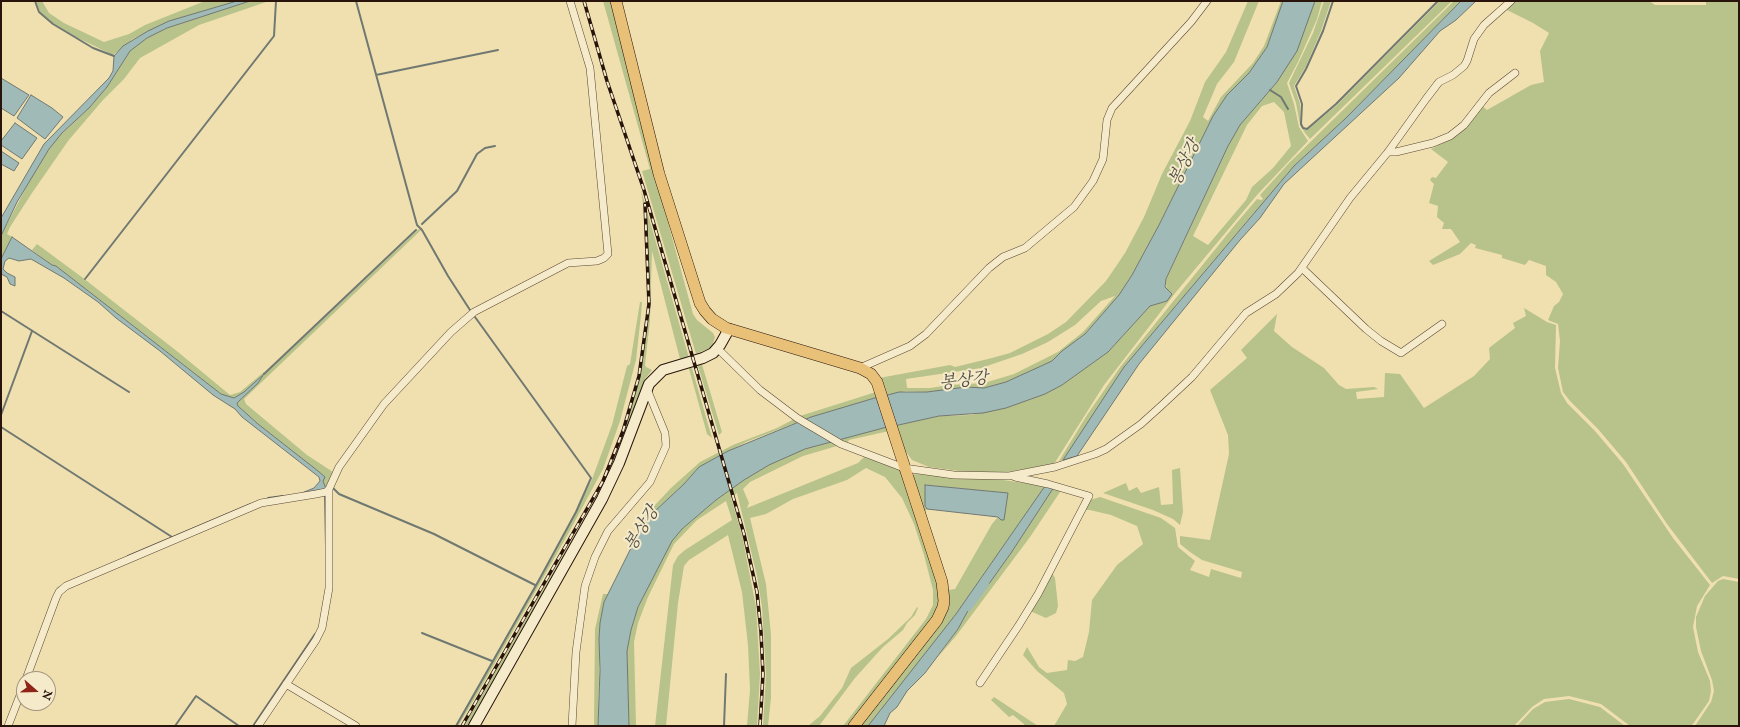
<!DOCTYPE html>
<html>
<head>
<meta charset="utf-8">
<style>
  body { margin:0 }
  #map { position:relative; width:1740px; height:727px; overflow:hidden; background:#f0e0af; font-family:"IM FELL English",serif }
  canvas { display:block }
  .frame { position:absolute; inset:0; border:2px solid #28140b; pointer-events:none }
  .north { position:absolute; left:16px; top:671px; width:40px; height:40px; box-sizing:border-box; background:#f5ebcb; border:1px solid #a3957e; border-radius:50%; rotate:110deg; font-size:11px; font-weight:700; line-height:16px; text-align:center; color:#28140b }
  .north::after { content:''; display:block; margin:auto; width:14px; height:18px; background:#8f2418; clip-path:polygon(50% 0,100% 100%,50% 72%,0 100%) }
</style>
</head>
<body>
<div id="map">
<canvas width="1740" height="727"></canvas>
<div class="frame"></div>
<div class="north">N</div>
</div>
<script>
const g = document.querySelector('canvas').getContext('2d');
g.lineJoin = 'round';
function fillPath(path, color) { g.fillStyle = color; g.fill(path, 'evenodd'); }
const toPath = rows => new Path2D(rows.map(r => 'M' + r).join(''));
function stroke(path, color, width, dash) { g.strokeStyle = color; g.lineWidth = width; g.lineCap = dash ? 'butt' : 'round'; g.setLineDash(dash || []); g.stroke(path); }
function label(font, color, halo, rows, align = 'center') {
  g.font = font + ' "IM FELL English","Noto Serif KR",serif'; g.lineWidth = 4; g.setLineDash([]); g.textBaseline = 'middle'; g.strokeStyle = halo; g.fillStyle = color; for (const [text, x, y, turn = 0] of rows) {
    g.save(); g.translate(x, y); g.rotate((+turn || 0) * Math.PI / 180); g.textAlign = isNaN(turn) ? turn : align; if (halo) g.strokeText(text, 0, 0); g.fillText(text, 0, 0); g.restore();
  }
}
const green = toPath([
  [36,1,42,1,49,13,64,23,104,42,129,34,145,25,200,3,206,1,237,1,169,21,133,39,113,55,74,36,53,23,40,12],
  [250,1,269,1,199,25,140,58,124,79,103,100,68,141,32,193,10,227,7,234,12,237,1,259,1,236,35,170,56,139,89,108,107,87,130,51,147,38,167,28],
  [603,1,611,1,653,168,693,314,697,320,713,333,715,337,712,347,696,354,642,171,650,169],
  [1248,1,1259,1,1234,62,1217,84,1203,117,1208,121,1221,97,1253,63,1264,46,1281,1,1283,1,1267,47,1249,73,1227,95,1213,116,1159,225,1132,275,1119,295,1085,334,1062,351,1052,361,1006,382,984,388,966,388,927,392,906,391,884,396,879,378,950,365,955,367,992,358,1010,353,1048,334,1066,322,1106,281,1125,253,1144,217,1162,174,1190,121,1205,82,1226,52],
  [1115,296,1083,332,1058,352,1014,374,984,383,950,385,930,388,907,388,906,379,981,368,1022,354,1048,342,1075,325,1101,301],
  [1315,1,1322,1,1317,19,1298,62,1287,83,1294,104,1299,127,1308,141,1257,195,1176,292,1104,385,1054,464,1007,472,975,473,929,467,912,460,904,449,894,426,939,416,971,415,1006,408,1045,394,1062,385,1108,352,1150,306,1167,301,1166,280,1228,146,1240,125,1277,82],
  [1274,102,1284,112,1291,146,1273,168,1252,187,1246,200,1208,245,1193,236,1247,125,1262,106],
  [1324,1,1331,1,1321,31,1305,68,1294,86,1300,104,1301,124,1303,129,1307,130,1337,105,1440,1,1452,1,1310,139,1305,133,1300,125,1296,103,1289,83,1313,33],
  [1454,1,1461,1,1346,118,1294,166,1259,207,1124,367,1080,436,1063,460,1059,461,1087,415,1121,366,1234,226,1257,199,1261,200,1263,199,1260,195,1289,163],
  [1514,1,1649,1,1655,5,1706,5,1706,1,1739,1,1739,579,1723,576,1712,583,1667,524,1626,462,1598,429,1570,401,1563,392,1558,368,1560,341,1558,324,1548,320,1554,306,1559,302,1563,294,1556,282,1546,275,1546,266,1529,260,1525,265,1502,258,1502,255,1475,248,1476,245,1471,243,1460,254,1433,265,1429,261,1460,242,1451,229,1442,229,1444,223,1437,217,1438,206,1429,203,1434,184,1430,180,1432,177,1436,178,1448,162,1431,149,1447,141,1481,105,1487,110,1531,85,1544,82,1540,51,1549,33,1533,23,1505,9],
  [641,190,689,358,680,359,652,251,650,320,645,365,646,367,652,370,645,379,624,440,608,479,469,726,464,726,589,510,606,477,620,442,639,375,646,319,648,286,648,239],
  [419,229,421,230,244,399,246,404,307,455,333,472,327,489,323,492,260,502,65,585,58,591,55,598,24,679,57,587,259,501,326,489,323,481,324,477,318,471,258,424,238,406,237,403,265,374],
  [37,244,83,278,178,352,230,395,240,392,264,372,264,374,245,392,234,398,221,394,56,266,52,265,32,250],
  [640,302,642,302,641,315,636,360,620,421,603,469,568,534,475,698,458,726,456,726,539,581,591,482,612,425,627,366,630,364],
  [1524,308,1547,322,1556,325,1555,368,1561,393,1567,403,1595,431,1623,464,1673,538,1710,585,1697,606,1693,627,1698,652,1710,681,1711,691,1709,701,1693,724,1690,726,1630,726,1601,704,1569,696,1544,699,1532,707,1514,726,1054,726,1067,704,1064,693,1037,671,1023,655,1027,647,1039,667,1047,673,1067,670,1068,660,1075,661,1083,657,1089,632,1092,600,1117,565,1143,544,1137,526,1111,515,1090,510,1084,510,1090,500,1100,497,1161,518,1175,528,1178,547,1195,561,1190,570,1209,577,1211,569,1241,578,1242,572,1202,560,1190,552,1180,544,1180,536,1210,540,1229,454,1228,435,1210,390,1247,358,1241,350,1277,314,1274,331,1292,347,1324,368,1339,385,1346,389,1374,387,1378,389,1356,392,1357,399,1384,397,1385,373,1400,374,1424,408,1474,376,1490,359,1489,348,1515,328,1513,323,1526,316],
  [701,361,722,432,719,435,697,363],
  [688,365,691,365,712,438,707,434],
  [876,392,878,397,811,417,746,442,705,464,699,467,684,484,654,512,639,532,636,529,640,521,671,488,700,462,733,445,777,428,800,416],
  [887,427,889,431,849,440,847,443,803,456,750,482,743,489,749,503,747,508,858,463,864,457,900,469,934,568,940,596,936,610,930,620,848,726,843,726,926,619,933,605,933,590,924,555,914,524,902,498,885,477,866,468,847,480,793,499,766,514,750,518,766,584,771,635,771,698,768,726,763,726,766,674,762,607,757,576,737,493,731,498,742,535,756,607,760,674,757,726,747,726,750,690,748,645,742,592,728,535,689,560,684,566,678,603,666,726,655,726,673,565,678,556,685,550,732,520,726,501,697,520,674,544,648,597,638,623,634,642,636,726,629,726,627,651,631,630,638,607,671,541,682,529,716,500,744,480,769,465,805,449],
  [1180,468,1183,512,1180,525,1173,519,1153,510,1103,493,1126,483,1129,491,1137,487,1141,493,1159,487,1161,505,1173,504,1172,470],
  [916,474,1003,480,1045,486,956,614,921,660,868,726,858,726,946,608,912,476],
  [925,485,1008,493,1004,520,998,517,992,524,955,589,948,590,925,512,927,509,925,506],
  [1054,487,1062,489,1030,537,956,636,938,657,958,629,977,594,986,588,1011,553],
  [1052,573,1055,578,1058,606,1056,613,1046,618,1030,611],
  [1723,579,1739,582,1739,726,1695,726,1711,702,1714,691,1712,680,1701,651,1696,627,1696,617,1705,596,1718,581],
  [603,594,608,594,604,602,600,623,598,726,594,726,595,629],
  [917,607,918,608,915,615,907,623,903,630,883,647,855,678,819,726,808,726,820,716,842,688,851,668,888,639,911,617],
  [994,697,1038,726,1024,726,1024,724,1013,715,1009,717,991,700],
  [1569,699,1600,707,1625,726,1517,726,1533,709,1545,702]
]);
const water = toPath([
  [237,1,250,1,167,28,147,38,130,51,107,87,89,108,62,133,49,149,17,202,1,236,1,218,44,144,109,78,113,71,114,56,123,46,148,31,169,21,237,1],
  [1283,1,1315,1,1297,51,1277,82,1240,125,1228,146,1166,279,1165,287,1172,294,1167,301,1150,306,1108,352,1062,385,1045,394,1006,408,983,413,939,416,894,426,884,396,899,392,927,392,966,387,984,388,1006,382,1052,361,1062,351,1085,334,1119,295,1132,275,1159,225,1213,116,1227,95,1249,73,1267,47,1283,1],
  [1461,1,1476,1,1456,20,1440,31,1399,78,1284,184,1260,218,1240,240,1139,364,1077,456,1063,460,1124,367,1294,166,1346,118,1461,1],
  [1,78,29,95,14,116,1,108,1,78],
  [31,95,52,108,63,117,45,139,17,118,31,95],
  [15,123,37,138,22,159,1,145,1,141,15,123],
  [1,151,19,163,14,171,1,164,1,151],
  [12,237,52,265,56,266,221,394,234,398,244,392,264,374,258,383,237,403,238,406,258,424,318,471,325,477,323,481,326,489,297,495,314,488,320,481,319,477,242,417,235,409,213,395,160,351,116,318,98,302,64,278,31,259,19,261,9,258,5,261,3,269,7,273,15,277,15,286,10,284,7,277,1,274,1,259,12,237],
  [878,397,887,427,805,449,769,465,744,480,716,500,682,529,672,541,638,607,631,630,627,651,629,726,598,726,600,670,599,639,600,623,604,602,639,532,654,512,684,484,699,467,728,451,811,417,878,397],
  [925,485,1008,493,1004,520,1001,520,998,517,927,509,925,506,925,485],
  [1045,486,1054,487,1011,553,986,588,977,594,958,629,925,673,907,691,897,707,890,713,884,726,868,726,956,614,1045,486]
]);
const stream = toPath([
  [35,1,39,12,53,24,93,48,114,56],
  [356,1,417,225,422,230,448,276,470,310],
  [1333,1,1323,31,1306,69,1296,86,1302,104,1301,124,1303,128,1307,129,1336,104,1438,1],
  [376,75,498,50],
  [1270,90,1281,97,1288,109],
  [422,224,457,191,477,154,485,148,495,146],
  [85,279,274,36,276,1],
  [1,311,129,392],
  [264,374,416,230],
  [1,415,32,331],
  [1,427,172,537],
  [333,488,339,494,434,534,535,585],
  [325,497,326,546],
  [268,498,283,496],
  [128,556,251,504],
  [422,633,492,661],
  [175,726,196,696,239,726],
  [253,726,315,634],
  [456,726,539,580,576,512,591,478,475,317],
  [724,726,726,674]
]);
const canal = toPath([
  [968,607,985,584]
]);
const street = toPath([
  [1388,152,1396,152,1433,143,1450,136,1464,125,1489,93,1515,73],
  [1302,268,1366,329,1381,341,1401,353,1442,324],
  [717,348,760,390,797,418,841,444,904,468,954,475,1009,476,1055,467,1095,454,1106,449,1141,424,1161,406,1192,377,1246,313,1276,294,1298,273,1350,198,1388,152,1426,99,1439,82,1453,75,1464,66,1467,61,1474,39,1484,25,1511,1],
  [860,368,910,346,926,334,989,268,1003,257,1025,248,1074,207,1093,181,1103,159,1107,120,1112,108,1191,22,1207,1],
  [26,679,56,598,59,592,66,586,261,503,316,494,326,492,329,489],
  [980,683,1019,625,1038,594,1089,496,1048,484,1015,477],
  [286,684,356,726],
  [8,726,24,685],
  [258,726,316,640,322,628,329,588,329,489,339,467,384,404,451,332,474,312,568,263,597,261,604,258,608,254,590,68,570,1],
  [572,726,576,652,585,586,595,557,608,531,650,482,666,446,665,433,647,389]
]);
const secondary = toPath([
  [474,726,602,499,619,463,649,384,663,370,703,358,713,353,720,345,729,329]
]);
const primary = toPath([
  [616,1,659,174,700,303,705,311,712,319,726,328,860,368,871,374,877,382,942,582,944,601,943,607,937,620,854,726]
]);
const rail = toPath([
  [584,1,607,81,644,190,744,534,757,592,761,632,763,674,760,726],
  [462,726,603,481,623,431,639,376,649,304,645,204]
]);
const waterNames = [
  ["봉상강",1186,163,-64],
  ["봉상강",964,382,-7],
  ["봉상강",643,529,-58]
];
fillPath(green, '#b8c28b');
fillPath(water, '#a0bab7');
stroke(water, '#707872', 1);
stroke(stream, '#707872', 2);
stroke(canal, '#a0bab7', 8);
stroke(street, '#5a4734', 8);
stroke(secondary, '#28140b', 12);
stroke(primary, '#28140b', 12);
stroke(street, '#f5ebcb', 7);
stroke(secondary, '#f5ebcb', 10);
stroke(primary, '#e8c078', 11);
stroke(rail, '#28140b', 3.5);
stroke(rail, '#f5ebcb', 2, [6]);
label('italic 17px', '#524e47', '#f5ebcb', waterNames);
</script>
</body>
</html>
